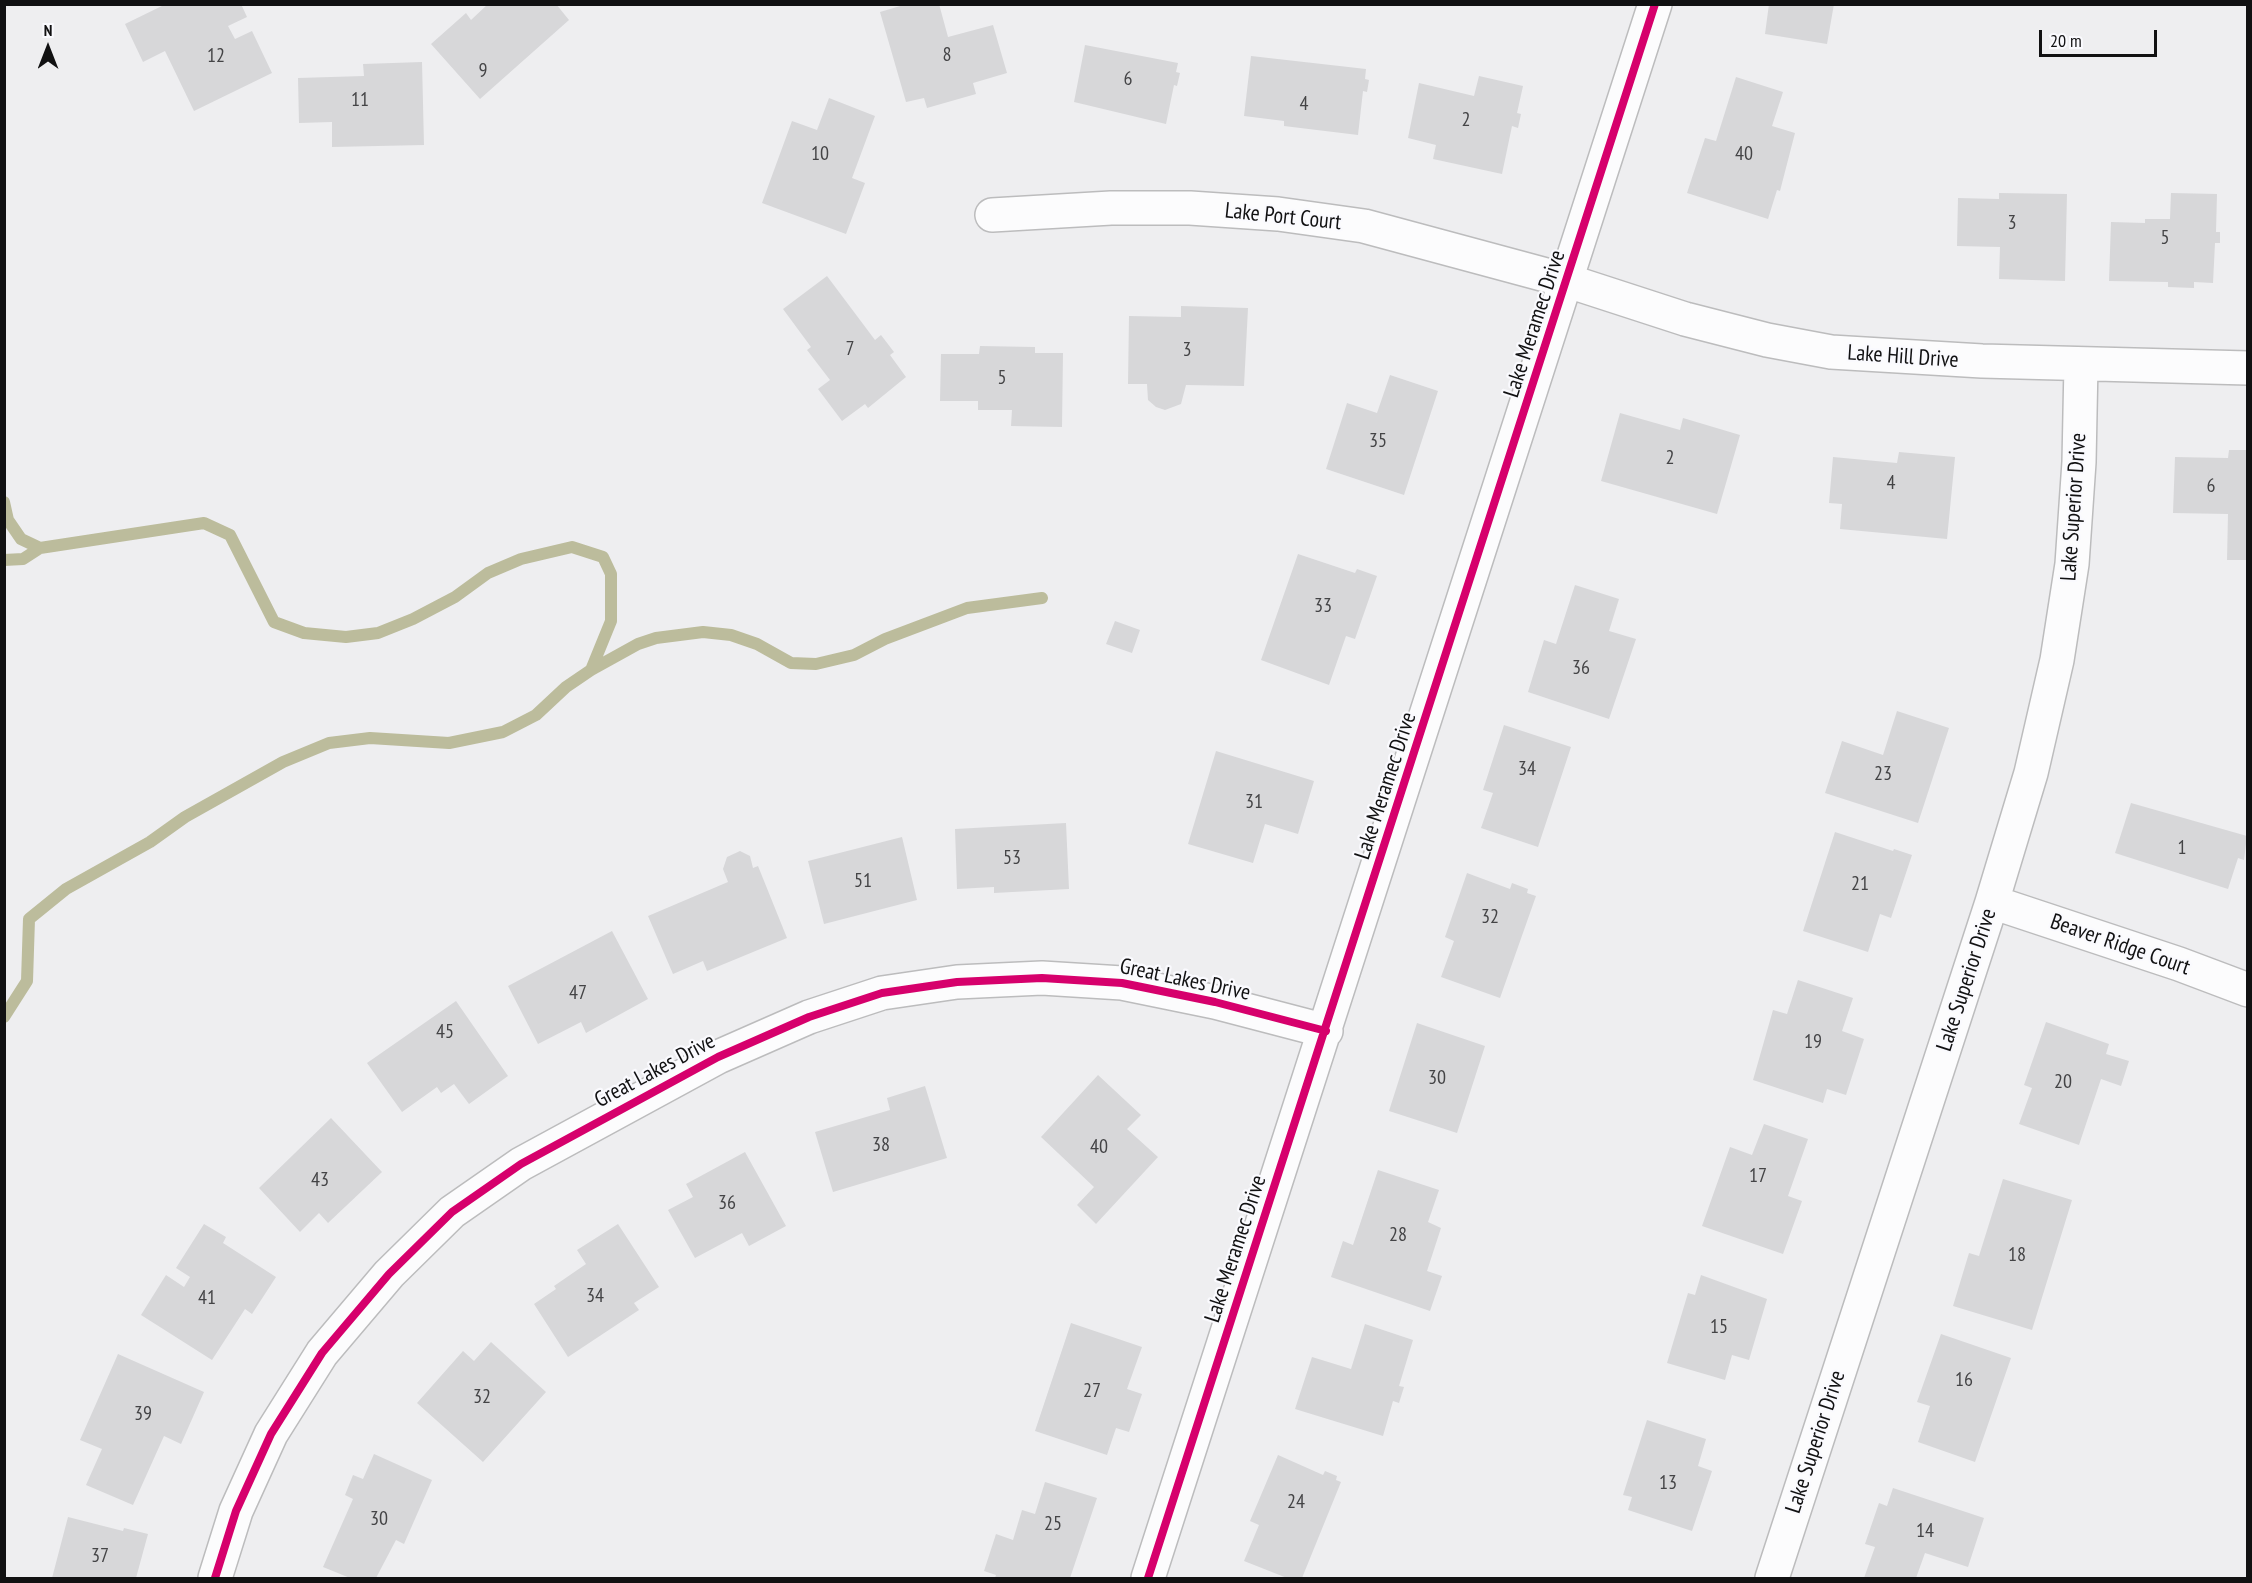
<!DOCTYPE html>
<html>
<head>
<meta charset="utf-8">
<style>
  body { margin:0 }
  #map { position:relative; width:2252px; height:1583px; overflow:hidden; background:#eeeef0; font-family:"PT Sans Narrow",sans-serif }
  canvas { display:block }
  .frame { position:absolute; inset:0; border:6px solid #111112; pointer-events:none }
  .north { position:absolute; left:18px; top:18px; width:60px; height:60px; -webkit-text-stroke:4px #fafafe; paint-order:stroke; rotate:0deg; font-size:16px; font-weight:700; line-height:24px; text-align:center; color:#111112 }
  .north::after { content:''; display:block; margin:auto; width:21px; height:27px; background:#111112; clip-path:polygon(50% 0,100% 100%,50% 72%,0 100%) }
  .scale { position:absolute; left:2039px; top:30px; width:118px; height:27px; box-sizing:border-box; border:3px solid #111112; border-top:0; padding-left:8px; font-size:18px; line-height:21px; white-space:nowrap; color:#111112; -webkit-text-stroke:4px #fafafe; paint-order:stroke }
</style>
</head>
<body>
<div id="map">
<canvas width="2252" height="1583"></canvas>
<div class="frame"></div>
<div class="north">N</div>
<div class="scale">20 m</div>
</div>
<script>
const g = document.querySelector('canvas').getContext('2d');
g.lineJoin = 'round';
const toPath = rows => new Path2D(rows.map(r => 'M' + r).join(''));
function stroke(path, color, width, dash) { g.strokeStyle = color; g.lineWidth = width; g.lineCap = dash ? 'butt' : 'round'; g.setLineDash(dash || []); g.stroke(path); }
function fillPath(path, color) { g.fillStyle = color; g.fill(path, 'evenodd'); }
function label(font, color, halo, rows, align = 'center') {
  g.font = font + ' "PT Sans Narrow",sans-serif'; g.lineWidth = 4.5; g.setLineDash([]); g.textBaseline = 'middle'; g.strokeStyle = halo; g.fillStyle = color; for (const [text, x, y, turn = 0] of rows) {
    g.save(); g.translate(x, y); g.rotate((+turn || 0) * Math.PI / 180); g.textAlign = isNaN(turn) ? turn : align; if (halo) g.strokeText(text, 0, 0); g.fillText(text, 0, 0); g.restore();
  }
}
const stream = toPath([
  [4,502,8,520,21,539,40,548],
  [4,560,23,559,40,548,204,523,230,535,274,622,304,633,346,637,378,633,413,619,455,597,488,573,521,559,572,547,603,557,611,574,611,621,591,670],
  [4,1017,27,981,29,919,66,889,150,842,185,817,283,762,329,743,370,738,449,743,503,732,536,715,566,687,591,670,638,644,656,638,703,632,731,635,757,644,791,663,816,664,854,655,885,639,967,608,1042,598]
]);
const building = toPath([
  [166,4,241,4,247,17,228,26,235,39,252,31,272,73,194,111,165,51,143,62,125,24],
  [488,4,556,4,569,20,480,99,431,44,466,13,471,20],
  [907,4,939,4,948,37,993,25,1007,73,973,83,976,94,927,108,924,98,906,102,880,12],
  [1769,4,1834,4,1827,44,1765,34],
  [1085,45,1178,63,1176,72,1180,73,1177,86,1174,85,1166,124,1074,102],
  [1251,56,1366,69,1365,79,1369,80,1367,92,1363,91,1358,135,1284,126,1284,121,1244,116],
  [422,62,424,145,332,147,332,122,299,123,298,78,364,76,363,64],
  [1479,76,1523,86,1517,113,1521,114,1518,128,1512,126,1502,174,1433,159,1436,145,1408,138,1419,83,1474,96],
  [1736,77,1783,92,1772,126,1795,133,1780,191,1777,190,1768,219,1687,193,1705,138,1716,141],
  [829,98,875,116,852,178,865,183,846,234,762,203,792,121,817,130],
  [1999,193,2067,194,2065,281,1999,279,2000,247,1957,246,1958,198,1999,199],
  [2171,193,2217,194,2216,232,2220,232,2220,243,2215,243,2213,283,2194,282,2194,288,2168,287,2168,282,2109,281,2111,222,2145,223,2145,219,2170,219],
  [827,276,875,340,881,335,894,352,890,355,906,377,868,408,865,404,842,421,818,389,830,380,807,350,811,347,783,309],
  [1181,306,1248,308,1244,386,1186,385,1181,404,1165,410,1156,407,1148,400,1147,384,1128,384,1129,316,1181,317],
  [980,346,1035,347,1035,353,1063,353,1062,427,1011,426,1012,410,978,410,978,401,940,401,941,354,979,354],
  [1390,375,1438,391,1404,495,1326,469,1347,403,1377,413],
  [1620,413,1680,430,1683,418,1740,435,1717,514,1601,481],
  [2229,450,2248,450,2248,560,2227,560,2228,514,2173,513,2175,457,2228,458],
  [1899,452,1955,457,1947,539,1840,529,1842,504,1829,503,1833,457,1897,463],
  [1298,554,1355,573,1357,569,1377,576,1355,639,1346,636,1329,685,1261,660],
  [1575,585,1619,599,1609,631,1636,639,1609,719,1528,692,1544,640,1556,644],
  [1115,621,1140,630,1132,653,1106,644],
  [1897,711,1949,728,1918,823,1825,793,1842,741,1883,755],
  [1504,725,1571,747,1538,847,1481,828,1493,793,1483,790],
  [1216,751,1314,781,1298,834,1265,824,1253,863,1188,844],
  [2131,803,2247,836,2244,860,2238,858,2228,889,2115,853],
  [1066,823,1069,889,994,893,994,887,957,889,955,829],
  [1835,832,1893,851,1894,849,1912,855,1891,918,1880,914,1868,952,1803,931],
  [902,837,917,900,824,924,808,861],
  [740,851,750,856,753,868,758,866,787,938,707,971,703,961,673,974,648,916,728,882,723,869,727,857],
  [1467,873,1510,889,1512,883,1528,889,1527,893,1536,896,1500,998,1441,977,1454,941,1445,937],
  [612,931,648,999,586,1033,581,1022,538,1044,508,986],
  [1798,980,1853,998,1842,1031,1864,1039,1846,1095,1827,1089,1823,1103,1753,1080,1773,1010,1787,1014],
  [456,1001,508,1076,469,1104,454,1084,441,1093,437,1087,402,1112,367,1063],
  [2046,1022,2109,1044,2106,1054,2129,1061,2121,1086,2101,1079,2079,1145,2019,1124,2032,1088,2024,1085],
  [1417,1023,1485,1046,1457,1133,1389,1111],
  [1098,1075,1141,1115,1127,1129,1158,1157,1096,1224,1077,1205,1094,1187,1041,1137],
  [925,1086,947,1158,833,1192,815,1132,890,1110,887,1098],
  [331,1118,382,1172,328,1223,319,1213,300,1232,259,1188],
  [1764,1124,1808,1139,1788,1196,1802,1201,1783,1254,1702,1226,1730,1147,1752,1155],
  [745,1152,786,1226,749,1246,742,1233,695,1258,668,1210,693,1197,686,1184],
  [1378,1170,1439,1190,1428,1222,1441,1228,1427,1271,1442,1276,1430,1311,1331,1277,1343,1241,1353,1245],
  [2003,1179,2072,1200,2032,1330,1953,1306,1969,1253,1979,1256],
  [204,1224,226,1237,223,1243,276,1277,252,1314,245,1309,212,1360,141,1315,166,1275,184,1287,190,1277,176,1268],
  [618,1224,659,1287,634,1303,639,1310,568,1357,534,1304,556,1289,554,1286,586,1264,577,1250],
  [1701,1275,1767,1299,1749,1360,1732,1355,1725,1380,1667,1363,1688,1293,1695,1295],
  [1071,1323,1142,1347,1127,1389,1142,1394,1129,1432,1116,1428,1107,1455,1035,1431],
  [1365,1324,1413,1340,1399,1386,1404,1387,1399,1403,1393,1401,1383,1436,1295,1409,1312,1357,1351,1369],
  [1941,1334,2011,1358,1975,1462,1918,1442,1930,1406,1917,1402],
  [491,1342,546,1392,483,1462,417,1403,463,1351,474,1361],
  [118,1354,204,1392,181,1444,164,1436,133,1505,86,1485,102,1449,80,1440],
  [1647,1420,1706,1439,1698,1466,1712,1471,1692,1531,1628,1510,1632,1497,1623,1495],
  [374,1454,432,1480,404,1544,396,1540,376,1578,350,1578,323,1567,353,1499,345,1495,353,1475,363,1479],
  [1278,1455,1323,1475,1325,1471,1337,1476,1336,1480,1341,1482,1302,1578,1287,1578,1244,1561,1259,1525,1250,1521],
  [1045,1482,1097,1498,1070,1578,995,1578,996,1575,984,1571,996,1534,1013,1540,1022,1510,1035,1514],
  [1893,1488,1984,1518,1968,1567,1925,1553,1916,1578,1864,1578,1875,1547,1865,1544,1879,1503,1887,1506],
  [68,1517,123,1531,124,1528,148,1534,136,1578,52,1578]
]);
const minor = toPath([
  [992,215,1111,208,1190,208,1278,214,1364,226,1568,281,1685,319,1767,340,1831,352,1982,361,2248,368],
  [1992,902,2179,964,2248,990],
  [215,1578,236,1511,271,1434,322,1353,389,1274,452,1212,521,1164,718,1057,809,1017,882,993,957,982,1042,978,1122,983,1215,1002,1326,1031],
  [1148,1578,1655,4],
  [1772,1578,1992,902,2031,773,2057,660,2072,564,2079,462,2081,364]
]);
const cycleway = toPath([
  [215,1578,236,1511,271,1434,322,1353,389,1274,452,1212,521,1164,718,1057,809,1017,882,993,957,982,1042,978,1122,983,1215,1002,1326,1031],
  [1148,1578,1655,4]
]);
const numberNames = [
  ["8",947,55],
  ["12",216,56],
  ["9",483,71],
  ["6",1128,79],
  ["11",360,100],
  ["4",1304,104],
  ["2",1466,120],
  ["10",820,154],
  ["40",1744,154],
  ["3",2012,223],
  ["5",2165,238],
  ["7",850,349],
  ["3",1187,350],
  ["5",1002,378],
  ["35",1378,441],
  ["2",1670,458],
  ["4",1891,483],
  ["6",2211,486],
  ["33",1323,606],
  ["36",1581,668],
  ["34",1527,769],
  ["23",1883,774],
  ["31",1254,802],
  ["1",2182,848],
  ["53",1012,858],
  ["51",863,881],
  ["21",1860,884],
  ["32",1490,917],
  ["47",578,993],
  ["45",445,1032],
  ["19",1813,1042],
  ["30",1437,1078],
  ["20",2063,1082],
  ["38",881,1145],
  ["40",1099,1147],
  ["17",1758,1176],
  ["43",320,1180],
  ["36",727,1203],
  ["28",1398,1235],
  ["18",2017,1255],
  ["34",595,1296],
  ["41",207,1298],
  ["15",1719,1327],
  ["16",1964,1380],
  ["27",1092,1391],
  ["32",482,1397],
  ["39",143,1414],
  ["13",1668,1483],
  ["24",1296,1502],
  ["30",379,1519],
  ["25",1053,1524],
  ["14",1925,1531],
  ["37",100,1556]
];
const streetNames = [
  ["Lake Port Court",1283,217,6],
  ["Lake Meramec Drive",1535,324,-72],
  ["Lake Hill Drive",1903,357,4],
  ["Lake Superior Drive",2074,507,-86],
  ["Lake Meramec Drive",1386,786,-72],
  ["Beaver Ridge Court",2120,945,19],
  ["Great Lakes Drive",1185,980,12],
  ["Lake Superior Drive",1967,980,-72],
  ["Great Lakes Drive",655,1071,-28],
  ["Lake Meramec Drive",1236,1249,-72],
  ["Lake Superior Drive",1816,1442,-72]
];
stroke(stream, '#bcbc9c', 12);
fillPath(building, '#d7d7d9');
stroke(minor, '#bcbcbd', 36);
stroke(minor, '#fcfcfd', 33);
stroke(cycleway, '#d6006c', 8);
label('20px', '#444446', null, numberNames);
label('22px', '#111112', '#fafafe', streetNames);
</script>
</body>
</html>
